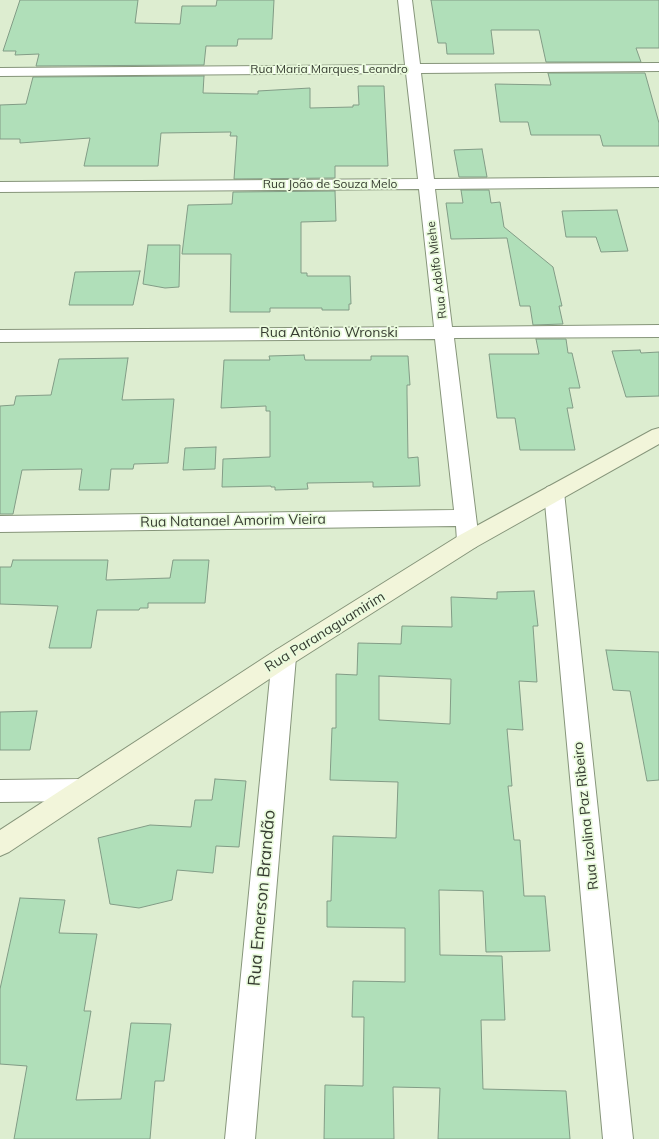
<!DOCTYPE html>
<html>
<head>
<meta charset="utf-8">
<style>
  body { margin:0 }
  canvas { display:block; background:#ddedd0 }
</style>
</head>
<body>
<canvas width="659" height="1139"></canvas>
<script>
const g = document.querySelector('canvas').getContext('2d');
g.lineJoin = 'round';
function fillPath(path, color) { g.fillStyle = color; g.fill(path, 'evenodd'); }
const toPath = rows => new Path2D(rows.map(r => 'M' + r).join(''));
function stroke(path, color, width, dash) { g.strokeStyle = color; g.lineWidth = width; g.lineCap = dash ? 'butt' : 'round'; g.setLineDash(dash || []); g.stroke(path); }
function label(font, color, halo, rows, align = 'center') {
  g.font = font + ' Mulish,sans-serif'; g.lineWidth = 3.5; g.setLineDash([]); g.textBaseline = 'middle'; g.strokeStyle = halo; g.fillStyle = color; for (const [text, x, y, turn = 0] of rows) {
    g.save(); g.translate(x, y); g.rotate((+turn || 0) * Math.PI / 180); g.textAlign = isNaN(turn) ? turn : align; if (halo) g.strokeText(text, 0, 0); g.fillText(text, 0, 0); g.restore();
  }
}
const building = toPath([
  [20,0,138,0,135,23,180,24,182,6,216,6,217,0,274,0,272,39,238,39,237,46,206,46,204,65,36,66,39,54,15,55,16,51,3,51,20,0],
  [431,0,659,0,659,48,636,48,641,62,546,62,539,30,491,30,494,54,447,54,446,43,438,43,431,0],
  [548,73,645,73,659,123,659,146,603,146,600,135,531,135,528,122,500,122,495,84,551,85,548,73],
  [204,76,203,93,258,94,258,91,310,88,310,108,353,107,353,105,359,105,358,86,384,86,388,166,335,166,335,178,234,179,237,136,230,136,231,132,161,133,158,166,84,166,90,138,20,143,20,139,0,139,0,105,26,104,33,77,204,76],
  [482,149,487,177,459,177,454,150,482,149],
  [461,190,489,190,491,203,500,202,504,227,553,267,562,306,559,306,563,324,533,325,530,306,520,306,507,238,451,239,446,203,463,203,461,190],
  [335,191,336,221,301,222,301,273,307,273,307,276,350,276,351,304,349,304,349,310,322,310,322,308,270,308,270,312,230,312,231,254,182,254,188,205,232,204,233,192,335,191],
  [617,210,628,251,601,252,596,237,566,237,562,211,617,210],
  [148,245,180,245,179,287,165,288,143,284,148,245],
  [140,271,133,305,69,305,75,272,140,271],
  [536,339,566,339,568,353,572,353,580,388,569,388,573,408,567,408,575,450,520,450,515,418,497,418,489,354,539,354,536,339],
  [640,350,641,353,659,352,659,396,626,397,612,351,640,350],
  [304,355,305,360,371,360,371,356,408,356,410,385,407,385,407,393,408,458,418,457,420,486,373,487,373,482,307,483,308,489,275,490,275,487,271,487,271,486,222,487,223,459,270,457,270,411,266,411,266,406,221,408,224,360,270,360,269,356,304,355],
  [128,358,122,400,174,399,168,463,134,464,133,469,111,469,109,490,79,490,82,469,22,470,13,514,0,514,0,406,14,405,16,396,51,395,59,359,128,358],
  [216,447,215,469,183,470,185,448,216,447],
  [13,560,108,560,106,580,170,578,173,560,209,560,205,603,148,603,148,608,140,608,139,610,97,610,91,648,49,648,58,606,0,604,0,567,11,567,13,560],
  [534,591,538,626,533,626,537,682,519,681,523,730,507,729,512,786,508,786,514,840,520,840,524,896,545,896,550,951,486,952,483,891,439,890,440,955,502,956,505,1020,481,1020,483,1089,566,1091,570,1139,438,1139,440,1088,393,1087,394,1139,324,1139,325,1085,363,1086,364,1017,352,1017,353,981,405,982,405,928,327,927,327,901,331,901,333,836,396,838,398,782,330,780,332,728,336,728,336,674,357,675,358,643,401,644,402,626,452,627,451,597,497,599,497,592,534,591],
  [379,676,451,679,450,724,379,720,379,676],
  [606,650,659,652,659,780,647,781,630,691,613,690,606,650],
  [37,711,30,750,0,750,0,712,37,711],
  [215,779,246,781,239,847,216,846,213,873,177,870,172,900,139,908,110,904,98,838,150,825,191,827,195,800,212,800,215,779],
  [20,898,65,900,59,933,97,934,84,1011,91,1011,76,1100,121,1099,131,1023,171,1024,164,1081,155,1081,150,1139,14,1139,27,1066,0,1064,0,989,20,898]
]);
const street = toPath([
  [398,0,412,0,420,64,659,63,659,71,421,73,434,179,659,177,659,187,435,189,452,327,659,325,659,337,454,338,479,541,476,547,468,549,460,547,457,541,456,526,0,532,0,516,454,510,435,339,0,342,0,330,434,327,419,189,0,192,0,182,418,179,406,73,0,76,0,68,405,65,398,0],
  [554,485,561,487,564,492,633,1139,603,1139,544,492,547,487,554,485],
  [284,648,292,650,296,657,255,1139,225,1139,272,657,276,650,284,648],
  [81,779,90,782,94,790,90,798,81,801,0,802,0,780,81,779]
]);
const secondary = toPath([
  [659,428,659,444,476,547,292,664,9,852,0,856,0,830,276,650,460,535,652,430,659,428]
]);
const farStreetnames = [
  ["Rua Maria Marques Leandro",329,69],
  ["Rua João de Souza Melo",330,184],
  ["Rua Adolfo Miehe",437,270,-97]
];
const streetNames = [
  ["Rua Antônio Wronski",329,333],
  ["Rua Natanael Amorim Vieira",233,521,-1],
  ["Rua Paranaguamirim",325,632,-32],
  ["Rua Izolina Paz Ribeiro",586,816,-96]
];
const nearStreetnames = [
  ["Rua Emerson Brandão",262,898,-85]
];
fillPath(building, '#b0dfb9');
stroke(building, '#829c86', 1);
stroke(street, '#86957a', 2);
stroke(secondary, '#86957a', 2);
fillPath(street, '#fff');
fillPath(secondary, '#f2f5da');
label('12px', '#363c31', '#eafbdd', farStreetnames);
label('14px', '#363c31', '#eafbdd', streetNames);
label('17px', '#363c31', '#eafbdd', nearStreetnames);
</script>
</body>
</html>
